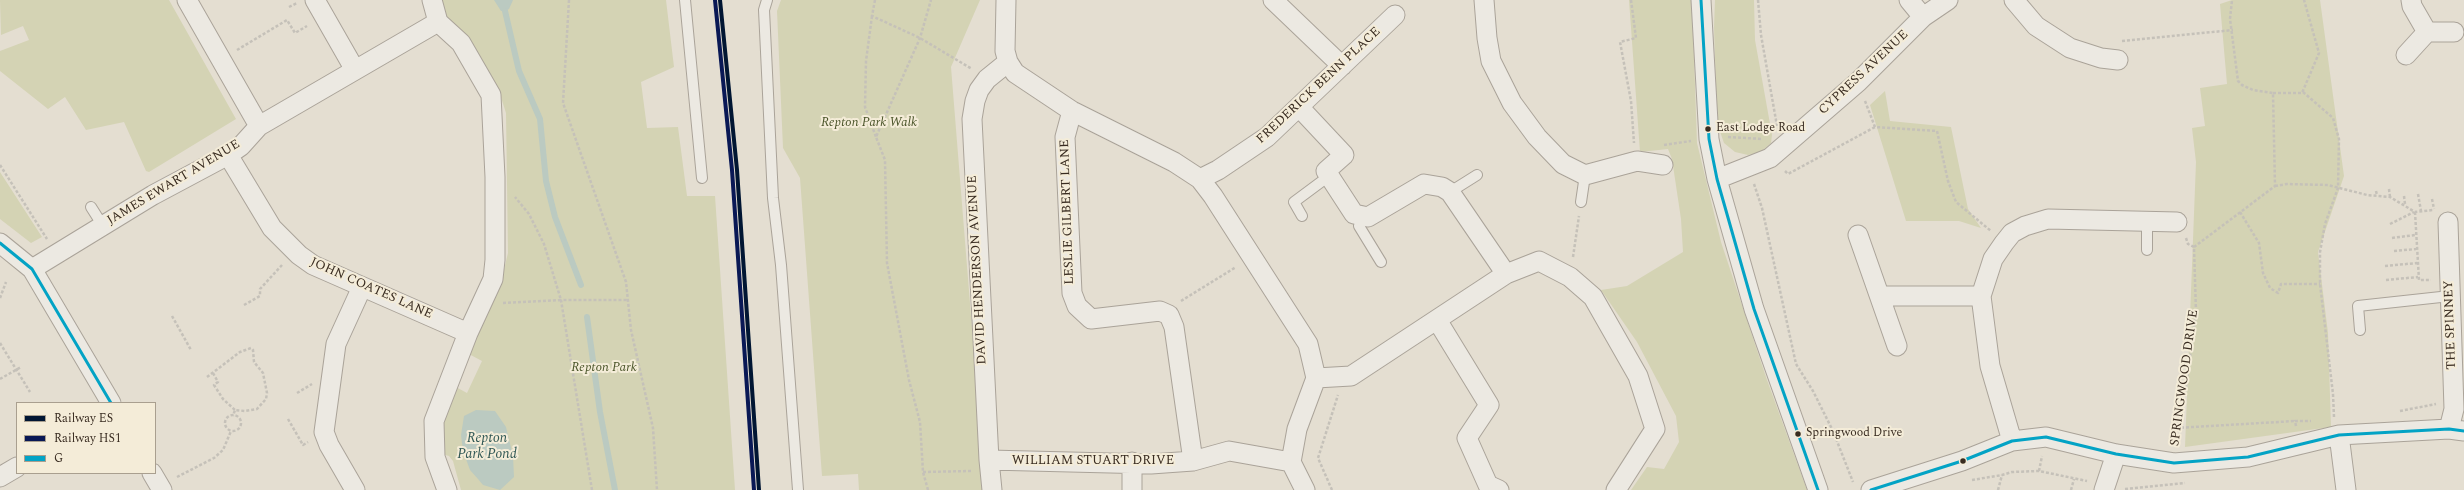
<!DOCTYPE html>
<html>
<head>
<meta charset="utf-8">
<style>
  body { margin:0 }
  #map { position:relative; width:2464px; height:490px; overflow:hidden; background:#e4ded1; font-family:Spectral,serif }
  canvas { display:block }
  .legend { position:absolute; left:16px; top:402px; width:140px; height:72px; box-sizing:border-box; background:#f4ecd8; border:1px solid #a99f8f; margin:0; padding:5px 7px; list-style:none; font-size:12px; color:#392c21 }
  .legend li { display:flex; align-items:center; gap:8px; height:20px }
  .legend b { width:20px; border:1px solid #a99f8f }
</style>
</head>
<body>
<div id="map">
<canvas width="2464" height="490"></canvas>
<ul class="legend">
<li><b style="height:5px;background:#011633"></b>Railway ES</li>
<li><b style="height:5px;background:#091855"></b>Railway HS1</li>
<li><b style="height:5px;background:#03a3c5"></b>G</li>
</ul>
</div>
<script>
const g = document.querySelector('canvas').getContext('2d');
g.lineJoin = 'round';
function fillPath(path, color) { g.fillStyle = color; g.fill(path, 'evenodd'); }
const toPath = rows => new Path2D(rows.map(r => 'M' + r).join(''));
function stroke(path, color, width, dash) { g.strokeStyle = color; g.lineWidth = width; g.lineCap = dash ? 'butt' : 'round'; g.setLineDash(dash || []); g.stroke(path); }
function label(font, color, halo, rows, align = 'center') {
  g.font = font + ' Spectral,serif'; g.lineWidth = 4; g.setLineDash([]); g.textBaseline = 'middle'; g.strokeStyle = halo; g.fillStyle = color; for (const [text, x, y, turn = 0] of rows) {
    g.save(); g.translate(x, y); g.rotate((+turn || 0) * Math.PI / 180); g.textAlign = isNaN(turn) ? turn : align; if (halo) g.strokeText(text, 0, 0); g.fillText(text, 0, 0); g.restore();
  }
}
const green = toPath([
  [0,0,169,0,236,119,149,172,146,171,124,122,86,130,65,97,48,109,0,71,0,51,29,40,23,26,1,35],
  [440,0,666,0,674,67,641,82,647,128,678,127,687,196,715,196,735,490,461,490,453,461,449,456,442,454,441,424,454,386,467,393,482,361,467,353,502,278,508,253,506,113,499,91,449,22],
  [781,0,980,0,951,67,985,490,859,490,858,474,822,476,800,178,783,148,777,11],
  [1629,0,1692,0,1697,143,1721,242,1767,380,1807,490,1631,490,1647,467,1664,469,1679,442,1676,416,1637,342,1601,290,1627,286,1683,252,1681,219,1672,159,1668,149,1640,152],
  [1715,0,1754,0,1755,40,1772,135,1771,143,1761,152,1748,155,1735,152,1724,143,1717,123,1714,27],
  [2232,0,2320,0,2344,176,2318,252,2328,333,2331,427,2185,447,2196,162,2192,128,2205,126,2200,88,2227,84,2220,4],
  [1885,91,1890,121,1951,127,1968,209,1981,228,1959,221,1906,221,1870,105],
  [0,172,42,237,31,243,0,219]
]);
const water = toPath([
  [494,0,513,0,509,9,505,11,501,11],
  [476,410,495,411,506,427,513,456,514,477,500,490,483,485,478,479,470,470,463,451,461,435,464,416]
]);
const stream = toPath([
  [505,11,519,71,540,119,546,181,555,217,581,285],
  [587,317,600,412,615,490]
]);
const path = toPath([
  [569,0,563,103,626,282,631,330,653,428,657,490],
  [875,0,872,16,920,38,972,69],
  [1631,0,1636,38,1620,42,1631,101,1634,143],
  [1758,0,1761,35,1777,126],
  [289,7,297,3],
  [872,16,866,61,865,107,876,137],
  [2122,41,2233,30],
  [237,50,287,20,295,33,307,26],
  [2303,92,2333,118,2339,139,2338,188,2325,224,2320,252,2320,284,2333,394,2334,417],
  [2273,93,2302,93,2319,53,2304,0],
  [1865,101,1875,127,1937,131,1948,181,1956,202,1991,231],
  [1728,137,1763,139],
  [1664,145,1691,141],
  [0,165,47,239],
  [1785,171,1788,174,1875,127],
  [1754,184,1762,208,1796,364,1813,391,1833,431,1853,482],
  [2275,186,2287,184,2328,185,2367,195,2390,197,2415,212,2433,210],
  [2389,189,2390,197],
  [2376,191,2377,195],
  [2418,194,2421,211],
  [2404,196,2405,204],
  [2432,199,2434,209],
  [2240,212,2259,243,2263,273,2270,288,2278,293,2281,284,2320,284],
  [2415,212,2419,280,2431,280],
  [2390,224,2414,212],
  [2186,238,2188,244,2194,247],
  [2392,238,2415,235],
  [2394,251,2416,249],
  [1573,257,1579,216],
  [2385,266,2417,263],
  [2386,280,2418,277],
  [0,298,6,282],
  [1181,301,1236,267],
  [503,303,561,300,544,244,529,214,515,197],
  [244,305,260,296,260,289,282,265],
  [172,316,191,350],
  [0,343,30,392],
  [213,373,218,382,214,385,223,399,235,410],
  [207,377,240,352,251,348,253,350,254,362,263,373,267,393,266,399,257,409,245,411,235,410,233,416],
  [0,379,21,367],
  [297,393,312,384],
  [2400,411,2436,404],
  '225 423a8 8 0 1 1 16 0a8 8 0 1 1-16 0Z',
  [288,419,303,445,308,442],
  [2296,426,2295,421,2311,421],
  [2176,428,2295,421],
  [1819,437,1833,431],
  [2175,445,2176,428,2184,402,2196,312,2194,247,2275,186,2273,93,2253,90,2242,85,2238,81,2230,19,2232,0],
  [2039,471,2042,456],
  [923,472,971,471],
  [177,477,214,458,223,450,231,431],
  [1972,480,2002,475,2012,472,2039,471,2087,481],
  [2125,489,2185,483],
  [592,490,561,300,627,300],
  [928,490,923,472,920,422,909,380,887,263,885,160,876,137,920,38,931,0],
  [1332,490,1318,458,1338,395],
  [1998,490,2002,475],
  [2071,490,2074,479]
]);
const service = toPath([
  [685,0,702,178],
  [767,0,764,10,773,198,781,265,798,490],
  [1450,192,1477,175],
  [1581,202,1585,175],
  [91,207,103,226],
  [1302,216,1294,202,1329,176],
  [1362,216,1359,226,1381,262],
  [2147,250,2147,222],
  [2360,330,2358,306,2450,296]
]);
const minor = toPath([
  [187,0,259,126],
  [315,0,355,70],
  [432,0,438,22,461,43,491,95,495,177,495,260,493,279,468,333,434,421,435,457,447,490],
  [1006,0,1005,51,1008,62,1015,73,1072,111,1174,162,1200,179,1213,196,1308,344,1316,378,1297,429,1291,462,1305,490],
  [1273,0,1342,66],
  [1484,0,1487,38,1491,61,1512,103,1537,137,1563,164,1585,175,1637,161,1663,165],
  [1701,0,1709,139,1717,179,1754,309,1818,490],
  [1909,0,1923,17],
  [2014,0,2036,26,2070,48,2101,58,2118,60],
  [2411,0,2412,6,2427,32],
  [2406,55,2427,32,2454,32],
  [1299,107,1344,155,1326,171,1354,214,1368,217,1424,184,1442,187,1450,192,1506,274],
  [1072,111,1065,137,1072,293,1077,306,1091,319,1160,311,1169,315,1174,327,1193,461],
  [228,155,272,228,299,255,313,265,468,333],
  [1200,179,1218,170,1267,137,1395,15],
  [1717,179,1770,158,1858,82,1923,17,1948,0],
  [2448,222,2454,409,2449,429],
  [1858,235,1897,346],
  [0,243,32,269,111,403],
  [32,269,153,195,228,155,241,146,259,126,438,22],
  [1881,296,1981,296],
  [1437,320,1489,405,1467,438,1488,485,1499,490],
  [1316,378,1351,376,1506,274,1539,261,1570,277,1593,297,1638,376,1655,429,1616,490],
  [2339,435,2346,490],
  [2012,441,1990,366,1981,296,1993,259,2004,243,2012,233,2025,226,2048,219,2177,222],
  [989,460,1151,464,1193,461,1229,451,1291,462],
  [1132,462,1132,490],
  [152,473,162,490],
  [0,477,17,467],
  [355,490,329,445,324,432,336,344,362,287],
  [992,490,989,460,972,119,975,101,979,90,987,79,1008,62],
  [1871,490,1962,461,2012,441,2046,437,2116,454,2174,463,2248,457,2339,435,2449,429,2464,431],
  [2104,490,2116,454]
]);
const bus1 = toPath([
  [1701,0,1709,139,1717,179,1754,309,1818,490],
  [0,243,32,269,111,403],
  [1871,490,1962,461,2012,441,2046,437,2116,454,2174,463,2248,457,2339,435,2449,429,2464,431]
]);
const rail1 = toPath([
  [720,0,737,170,759,490]
]);
const rail2 = toPath([
  [715,0,732,170,754,490]
]);
const markers = [
  [1708,129,3.5,"#392c21"],
  [1798,434,3.5,"#392c21"],
  [1963,461,3.5,"#392c21"]
];
const busNames = [
  ["East Lodge Road",1716,129],
  ["Springwood Drive",1806,434]
];
const streetNames = [
  ["CYPRESS AVENUE",1864,73,-43],
  ["FREDERICK BENN PLACE",1319,86,-43],
  ["JAMES EWART AVENUE",174,183,-31],
  ["LESLIE GILBERT LANE",1068,212,-92],
  ["DAVID HENDERSON AVENUE",978,270,-93],
  ["JOHN COATES LANE",371,289,24],
  ["THE SPINNEY",2451,325,-92],
  ["SPRINGWOOD DRIVE",2185,378,-82],
  ["WILLIAM STUART DRIVE",1093,461]
];
const parkNames = [
  ["Repton Park Walk",869,123],
  ["Repton Park",604,368]
];
const waterNames = [
  ["Repton",487,439],
  ["Park Pond",487,455]
];
fillPath(green, '#d4d3b4');
fillPath(water, '#bbcac1');
stroke(stream, '#bbcac1', 6);
stroke(service, '#aaa399', 12);
stroke(minor, '#aaa399', 21);
stroke(path, '#c5c1b9', 2.5, [3, 2]);
stroke(service, '#ece9e2', 10);
stroke(minor, '#ece9e2', 19);
stroke(bus1, '#03a3c5', 3);
stroke(rail1, '#011633', 4);
stroke(rail2, '#091855', 4);
for (const [x, y, r, color] of markers) { const dot = new Path2D(); dot.arc(x, y, r, 0, 2 * Math.PI); g.fillStyle = color; g.fill(dot); stroke(dot, '#f4ecd8', 1.5); }
label('12px', '#392c21', '#f4ecd8', busNames, 'left');
label('13px', '#392c21', '#f4ecd8', streetNames);
label('italic 13px', '#4a5429', '#f4ecd8', parkNames);
label('italic 14px', '#315855', '#f4ecd8', waterNames);
</script>
</body>
</html>
